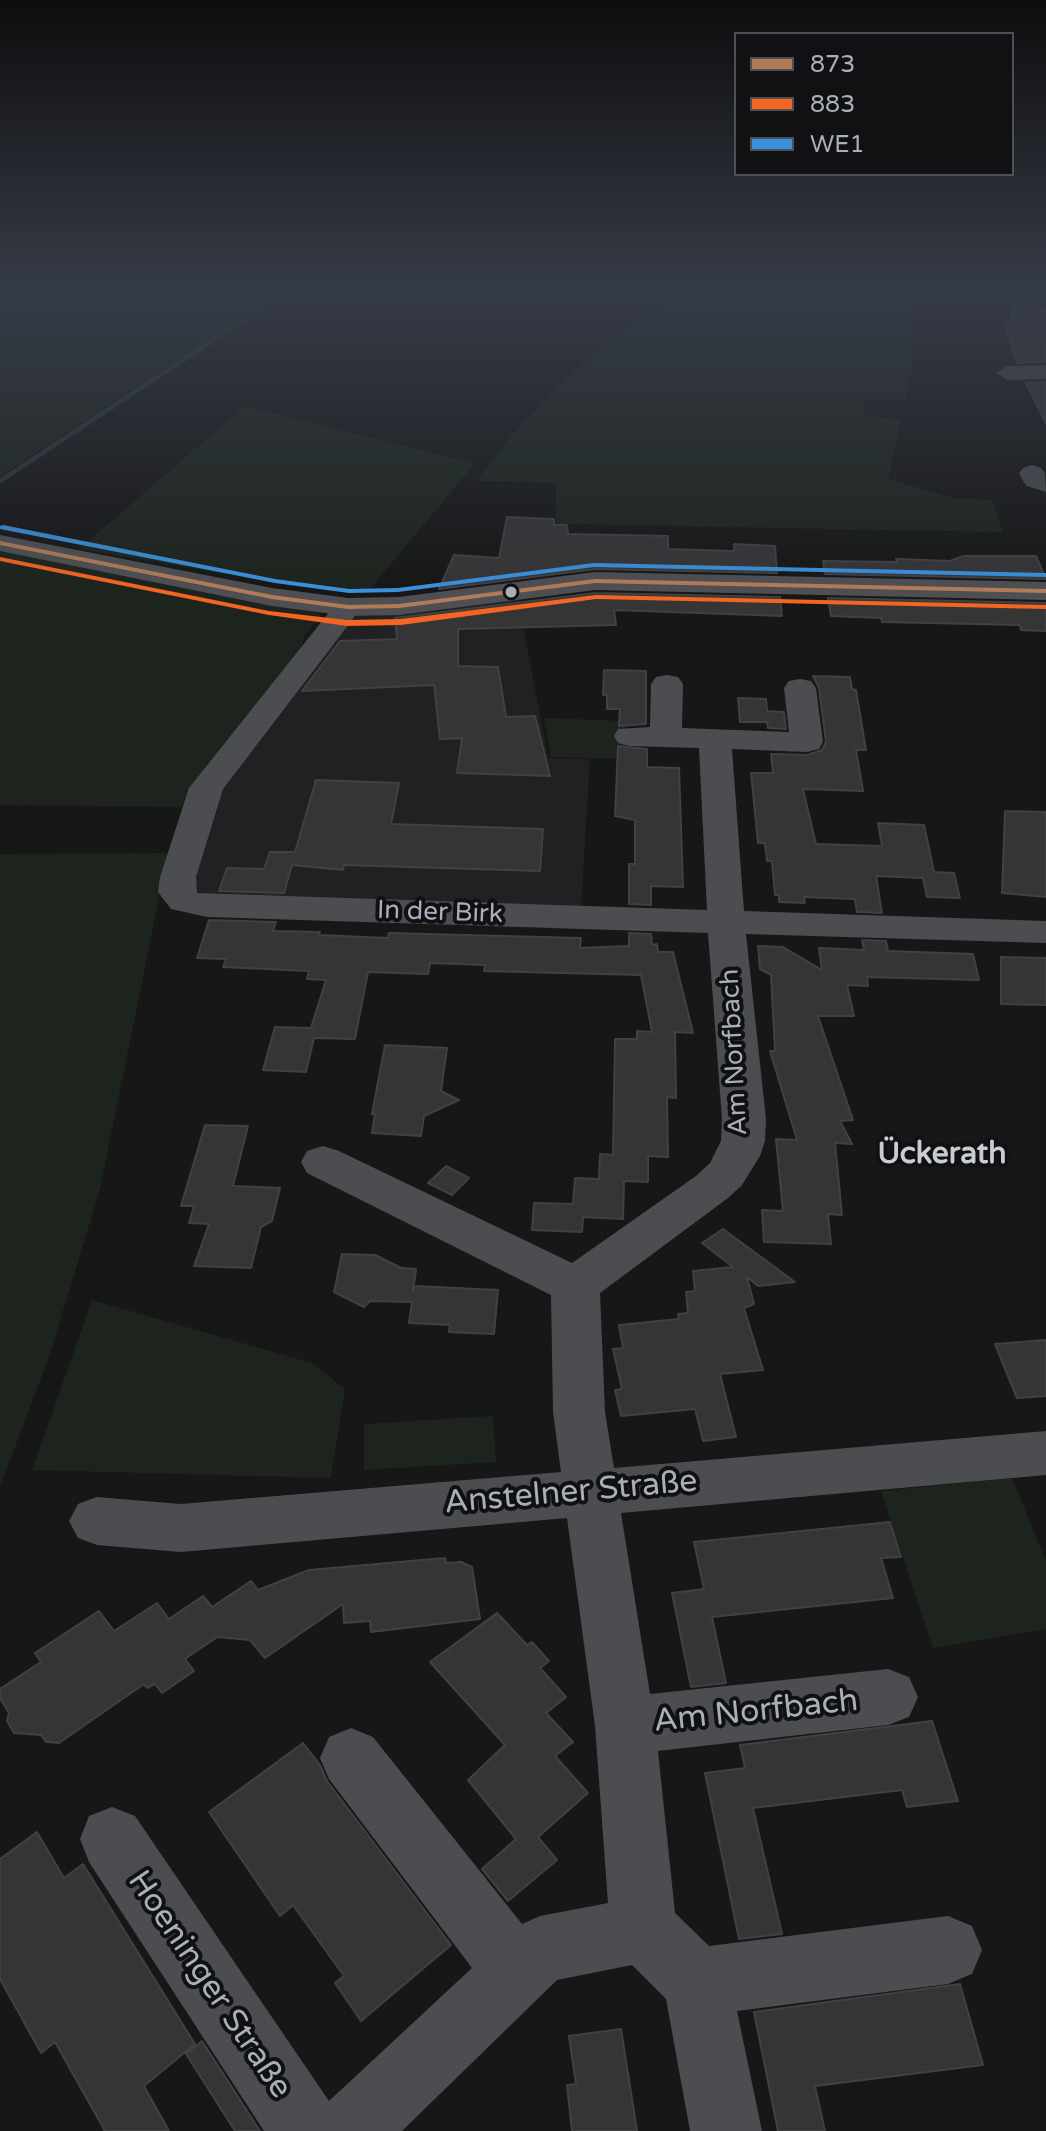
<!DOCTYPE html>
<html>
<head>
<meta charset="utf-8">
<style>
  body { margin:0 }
  #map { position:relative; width:1046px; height:2131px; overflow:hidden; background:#171717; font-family:"Varela Round",sans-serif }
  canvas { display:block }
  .legend { position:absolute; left:734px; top:32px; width:280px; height:144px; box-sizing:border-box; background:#111113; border:2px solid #4d5055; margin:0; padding:10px 14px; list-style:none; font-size:24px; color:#a7afb8 }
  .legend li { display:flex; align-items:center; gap:16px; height:40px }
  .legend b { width:40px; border:2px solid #4d5055 }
</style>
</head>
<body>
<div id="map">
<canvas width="1046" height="2131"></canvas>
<ul class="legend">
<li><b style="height:10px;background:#b07c57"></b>873</li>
<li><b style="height:10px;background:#f26522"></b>883</li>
<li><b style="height:10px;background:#3a90db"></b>WE1</li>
</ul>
</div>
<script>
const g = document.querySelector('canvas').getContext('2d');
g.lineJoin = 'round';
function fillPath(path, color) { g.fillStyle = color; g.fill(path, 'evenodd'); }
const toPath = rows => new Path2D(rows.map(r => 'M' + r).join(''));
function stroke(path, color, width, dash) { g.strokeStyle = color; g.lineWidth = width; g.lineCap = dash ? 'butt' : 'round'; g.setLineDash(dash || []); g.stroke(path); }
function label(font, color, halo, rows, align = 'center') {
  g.font = font + ' "Varela Round",sans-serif'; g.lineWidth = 8; g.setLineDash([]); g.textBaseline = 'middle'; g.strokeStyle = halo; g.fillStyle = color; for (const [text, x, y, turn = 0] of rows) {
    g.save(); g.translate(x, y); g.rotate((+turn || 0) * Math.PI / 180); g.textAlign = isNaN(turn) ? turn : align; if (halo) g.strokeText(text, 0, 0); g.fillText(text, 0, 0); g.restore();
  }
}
const built = toPath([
  [518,599,548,758,590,759,581,907,195,894,188,889,218,792,334,639,357,615]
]);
const green = toPath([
  [0,292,281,292,0,476],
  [683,292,932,292,908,316,914,358,905,401,863,399,865,416,901,419,888,479,954,498,992,500,1003,532,556,524,556,483,476,481,517,429,575,370,650,313],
  [245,406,475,463,370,589,330,591,79,549],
  [0,547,310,608,321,615,304,636,301,648,184,807,0,805],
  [544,718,626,721,624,759,551,757],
  [168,853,100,1189,50,1354,0,1487,0,854],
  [92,1300,312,1363,345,1389,331,1478,32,1470],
  [493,1416,496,1462,364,1470,364,1424],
  [1012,1478,1046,1561,1046,1629,933,1648,881,1491]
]);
const stream = toPath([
  [0,481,286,292]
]);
const building = toPath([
  [1012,306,1046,309,1046,362,1017,363,1005,323,1011,324,1012,306],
  [1046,382,1046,423,1026,383,1046,382],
  [507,517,554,519,554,525,567,525,568,534,668,536,668,549,734,551,734,544,775,546,777,573,595,569,439,589,454,555,499,558,507,517],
  [963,556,1036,556,1046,579,825,574,823,561,897,562,896,559,950,561,963,556],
  [595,593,780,597,782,616,614,610,616,625,458,629,458,666,498,667,506,717,535,716,550,776,457,773,462,738,440,739,434,685,302,691,340,641,397,639,395,618,595,593],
  [828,598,1046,603,1046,631,1021,630,1020,625,882,622,881,618,831,616,828,598],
  [604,670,646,671,646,724,619,726,620,709,607,709,607,695,603,695,604,670],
  [813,676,850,677,852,689,856,690,866,750,856,750,863,791,803,789,816,844,882,846,878,823,924,825,934,872,954,873,960,898,927,897,923,878,876,876,882,913,857,912,855,899,804,897,805,903,779,902,779,895,775,895,772,861,767,861,765,843,758,843,751,773,773,773,771,754,807,755,822,750,826,742,819,688,813,676],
  [738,698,766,699,767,711,784,712,786,729,768,728,767,722,740,722,738,698],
  [618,746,647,749,647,767,679,768,683,887,651,886,651,905,629,904,629,864,635,864,635,820,615,816,618,746],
  [316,780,399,783,391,824,543,829,540,871,344,865,343,870,292,865,284,893,219,891,227,868,264,869,270,852,295,852,316,780],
  [1005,811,1046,812,1046,897,1002,893,1005,811],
  [209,920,276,922,273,931,320,932,319,935,388,938,389,933,581,938,580,948,629,946,629,933,651,934,652,945,657,944,658,952,673,952,693,1033,675,1032,676,1098,667,1097,668,1157,648,1156,648,1182,624,1181,623,1219,583,1217,582,1232,532,1230,534,1203,573,1204,575,1178,599,1179,600,1154,613,1155,615,1039,637,1039,637,1031,652,1032,641,975,484,971,485,965,430,963,428,974,368,972,355,1039,314,1038,306,1072,263,1070,275,1027,311,1028,326,980,307,979,309,971,223,967,226,959,197,958,209,920],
  [862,940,886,941,888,951,973,954,979,980,867,977,868,986,847,985,854,1016,818,1016,853,1120,840,1121,852,1144,835,1143,842,1215,828,1214,831,1244,764,1242,762,1210,783,1211,776,1139,797,1140,770,1051,775,1051,771,975,760,969,758,946,783,947,822,970,819,948,864,950,862,940],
  [1001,957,1046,958,1046,1005,1001,1004,1001,957],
  [385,1045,447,1048,441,1091,459,1100,424,1116,421,1136,372,1133,375,1114,372,1114,385,1045],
  [205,1125,248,1126,233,1186,280,1188,272,1221,261,1227,251,1268,194,1266,209,1224,189,1223,194,1206,181,1206,205,1125],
  [446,1166,469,1178,452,1195,428,1183,446,1166],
  [723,1229,795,1282,758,1286,747,1277,754,1304,744,1308,763,1370,720,1374,736,1437,703,1441,695,1409,621,1416,615,1390,622,1389,613,1349,623,1348,619,1325,679,1319,678,1314,688,1313,686,1292,695,1291,693,1271,733,1267,702,1243,723,1229],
  [342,1254,375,1255,401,1268,416,1269,413,1291,414,1286,498,1290,494,1334,449,1332,450,1325,409,1323,412,1302,370,1301,364,1307,334,1292,342,1254],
  [1046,1340,1046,1396,1017,1398,995,1344,1046,1340],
  [890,1522,901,1557,881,1558,893,1598,712,1617,726,1683,691,1687,672,1593,704,1589,694,1542,890,1522],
  [445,1558,446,1563,461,1562,472,1567,480,1619,371,1632,370,1621,344,1623,343,1604,265,1658,250,1640,217,1637,185,1659,194,1671,162,1693,155,1684,147,1688,144,1684,59,1743,46,1742,41,1735,14,1733,7,1721,9,1713,0,1698,0,1689,41,1662,35,1653,99,1611,114,1631,157,1603,169,1619,203,1596,212,1607,251,1581,258,1590,309,1570,445,1558],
  [497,1613,527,1645,532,1642,549,1661,540,1668,566,1697,546,1713,573,1742,555,1756,588,1793,538,1837,557,1860,508,1901,482,1869,516,1839,468,1780,505,1745,430,1662,497,1613],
  [932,1721,958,1801,907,1807,902,1790,753,1808,782,1934,739,1939,705,1773,745,1768,740,1745,932,1721],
  [303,1743,320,1765,327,1781,451,1945,361,2021,335,1983,344,1976,293,1905,280,1916,209,1812,303,1743],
  [37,1832,64,1878,83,1864,195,2044,144,2086,169,2131,105,2131,55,2042,41,2053,0,1979,0,1859,37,1832],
  [960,1984,983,2065,815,2086,825,2131,778,2131,754,2012,960,1984],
  [621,2029,637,2131,572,2131,567,2085,576,2084,569,2036,621,2029],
  [202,2041,260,2131,235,2131,186,2054,202,2041]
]);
const minor = toPath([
  [1046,365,1046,379,1007,380,996,373,1007,366,1046,365],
  [1032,465,1041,468,1045,473,1046,492,1027,486,1023,481,1019,473,1023,468,1032,465],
  [348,598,358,601,362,607,223,789,196,877,197,893,707,910,699,748,630,746,618,743,614,736,618,729,650,727,651,684,656,677,667,675,678,677,683,684,682,728,789,732,784,688,789,681,800,679,811,681,816,688,823,742,819,749,807,752,732,749,744,911,1046,921,1046,943,746,934,766,1119,765,1141,760,1156,742,1185,728,1198,600,1293,605,1412,614,1468,1046,1431,1046,1475,621,1513,650,1694,888,1669,909,1677,918,1697,909,1717,888,1725,658,1751,675,1913,709,1946,948,1916,972,1926,982,1950,972,1974,948,1984,737,2011,762,2131,690,2131,666,1999,632,1965,557,1980,402,2131,264,2131,89,1862,80,1839,89,1816,112,1807,135,1816,329,2101,472,1968,329,1779,320,1758,329,1737,351,1728,373,1737,522,1924,540,1916,608,1903,595,1726,567,1518,181,1552,97,1545,78,1538,69,1521,78,1504,97,1497,181,1504,561,1472,553,1412,551,1295,307,1173,301,1162,307,1151,323,1146,339,1151,572,1263,696,1176,710,1163,721,1141,722,1119,708,933,207,917,171,909,158,892,160,877,189,788,338,601,348,598]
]);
const major = toPath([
  [0,535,272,588,348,598,399,597,595,572,1046,582,1046,600,595,590,399,615,348,616,272,606,0,551,0,535]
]);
const bus1 = toPath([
  [0,541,272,595,348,605,399,604,595,579,1046,589,1046,593,595,583,399,608,348,609,272,599,0,545,0,541]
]);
const bus2 = toPath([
  [0,557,269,611,347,620,401,619,596,595,1046,605,1046,609,596,599,401,625,347,626,269,615,0,561,0,557]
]);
const bus3 = toPath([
  [3,525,275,579,349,589,398,588,594,563,1046,573,1046,577,594,567,398,592,349,593,275,583,0,529,0,526,3,525]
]);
const markers = [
  [511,592,7,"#a7afb8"]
];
const streetNames = [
  ["In der Birk",440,913,2],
  ["Am Norfbach",735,1052,-93]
];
const quarterNames = [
  ["Ückerath",942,1155]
];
const nearStreetnames = [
  ["Anstelner Straße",571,1493,-5],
  ["Am Norfbach",756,1712,-6],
  ["Hoeninger Straße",209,1985,56]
];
fillPath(built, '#212123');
fillPath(green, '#1d241d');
stroke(stream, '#293439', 5);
fillPath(building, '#353536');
stroke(building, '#3f4143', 2);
fillPath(minor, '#4b4d50');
fillPath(major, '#4d4f52');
fillPath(bus1, '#b07c57');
fillPath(bus2, '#f26522');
fillPath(bus3, '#3a90db');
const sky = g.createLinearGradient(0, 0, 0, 590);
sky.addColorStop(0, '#0d0d0d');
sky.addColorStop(0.49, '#363c47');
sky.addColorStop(1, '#363c4700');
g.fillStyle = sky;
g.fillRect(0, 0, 1046, 590);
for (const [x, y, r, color] of markers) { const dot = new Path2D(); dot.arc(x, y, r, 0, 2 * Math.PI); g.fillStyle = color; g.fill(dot); stroke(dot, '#111113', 3); }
label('26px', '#a7afb8', '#111113', streetNames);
label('bold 30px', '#c8cdd4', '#111113', quarterNames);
label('32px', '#a7afb8', '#111113', nearStreetnames);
</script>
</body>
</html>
